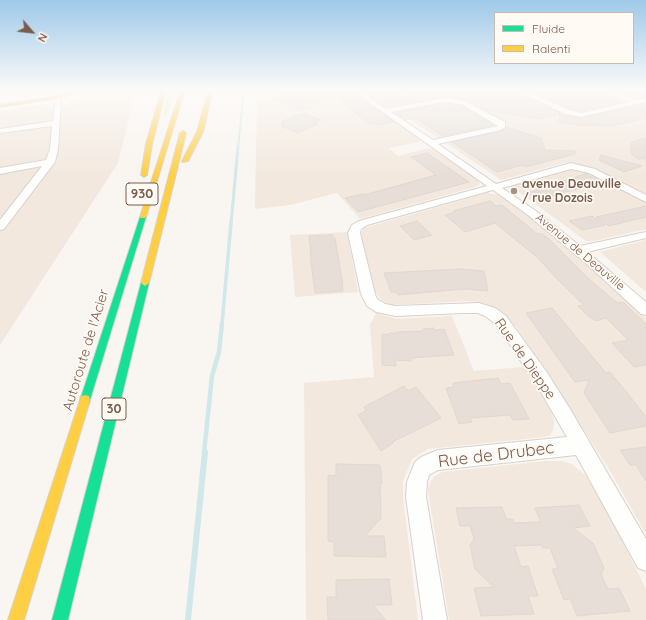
<!DOCTYPE html>
<html>
<head>
<meta charset="utf-8">
<style>
  body { margin:0 }
  #map { position:relative; width:646px; height:620px; overflow:hidden; background:#f9f5f0; font-family:Quicksand,sans-serif }
  canvas { display:block }
  .legend { position:absolute; left:494px; top:12px; width:140px; height:52px; box-sizing:border-box; background:#fffaf3; border:1px solid #cabbb1; margin:0; padding:5px 7px; list-style:none; font-size:12px; color:#7a5c4d }
  .legend li { display:flex; align-items:center; gap:8px; height:20px }
  .legend b { width:20px; border:1px solid #cabbb1 }
  .north { position:absolute; left:12px; top:12px; width:40px; height:40px; -webkit-text-stroke:3px #fffaf3; paint-order:stroke; rotate:118deg; font-size:11px; font-weight:700; line-height:16px; text-align:center; color:#7a5c4d }
  .north::after { content:''; display:block; margin:auto; width:14px; height:18px; background:#7a5c4d; clip-path:polygon(50% 0,100% 100%,50% 72%,0 100%) }
</style>
</head>
<body>
<div id="map">
<canvas width="646" height="620"></canvas>
<ul class="legend">
<li><b style="height:5px;background:#16e098"></b>Fluide</li>
<li><b style="height:5px;background:#ffcf43"></b>Ralenti</li>
</ul>
<div class="north">N</div>
</div>
<script>
const g = document.querySelector('canvas').getContext('2d');
g.lineJoin = 'round';
function fillPath(path, color) { g.fillStyle = color; g.fill(path, 'evenodd'); }
const toPath = rows => new Path2D(rows.map(r => 'M' + r).join(''));
function stroke(path, color, width, dash) { g.strokeStyle = color; g.lineWidth = width; g.lineCap = dash ? 'butt' : 'round'; g.setLineDash(dash || []); g.stroke(path); }
function label(font, color, halo, rows, align = 'center') {
  g.font = font + ' Quicksand,sans-serif'; g.lineWidth = 3.5; g.setLineDash([]); g.textBaseline = 'middle'; g.strokeStyle = halo; g.fillStyle = color; for (const [text, x, y, turn = 0] of rows) {
    g.save(); g.translate(x, y); g.rotate((+turn || 0) * Math.PI / 180); g.textAlign = isNaN(turn) ? turn : align; if (halo) g.strokeText(text, 0, 0); g.fillText(text, 0, 0); g.restore();
  }
}
const residential = toPath([
  [265,89,348,89,419,138,420,140,419,142,389,148,398,156,428,148,433,149,478,179,480,184,475,187,360,219,337,193,290,205,255,209,257,94,265,92],
  [363,89,512,89,566,113,582,116,591,116,635,106,646,110,646,195,597,170,575,164,564,163,501,180,446,143,503,130,507,126,504,121,465,101,458,99,442,98,391,107],
  [127,92,135,95,118,163,0,345,0,111,47,104,46,108,69,104,70,100],
  [447,101,461,104,489,119,494,124,490,127,438,138,397,111],
  [572,169,585,171,646,203,646,229,594,241,586,241,511,186],
  [487,193,500,195,532,219,590,267,646,319,646,534,610,471,557,388,514,325,503,313,494,307,483,303,469,301,390,305,382,301,375,291,361,234,364,228],
  [347,232,358,292,295,297,290,235],
  [646,240,646,292,600,252],
  [376,313,397,319,452,316,474,371,523,367,551,411,554,420,554,429,550,435,544,437,428,449,412,459,403,481,403,497,418,620,306,620,304,383,374,377,370,325],
  [546,461,561,461,572,464,586,476,614,524,646,589,646,620,449,620,428,490,430,482,435,476,442,472]
]);
const green = toPath([
  [169,89,176,89,167,115,163,115]
]);
const streamFar4 = toPath([
  [238,148,244,89]
]);
const streamFar3 = toPath([
  [231,224,238,147]
]);
const streamFar2 = toPath([
  [222,324,231,223]
]);
const streamFar1 = toPath([
  [204,453,212,376,219,352,222,323]
]);
const stream = toPath([
  [188,620,205,452]
]);
const building = toPath([
  [334,89,349,89,351,92,346,94,354,94,394,122,376,125,368,123,336,97,302,110,272,99,278,97,275,96,294,90,305,94,334,89],
  [380,89,390,89,401,96,420,93,512,89,564,115,581,118,646,104,646,118,612,126,578,125,559,122,560,114,540,119,486,110,468,101,452,96,443,97,386,107,365,92,380,89],
  [526,89,597,89,624,102,581,111,570,109,526,89],
  [613,89,646,89,646,97,637,98,613,89],
  [443,104,462,106,494,125,443,136,416,118,406,120,395,113,443,104],
  [303,113,321,120,314,123,318,124,298,133,281,126,283,125,281,124,284,123,281,122,303,113],
  [506,127,541,138,545,150,575,151,575,154,526,167,522,165,497,172,452,142,501,131,506,127],
  [646,138,646,159,638,159,631,154,631,142,646,138],
  [427,153,469,182,358,212,345,198,363,194,364,195,436,175,411,157,427,153],
  [601,155,642,166,624,172,599,160,601,155],
  [585,174,601,181,584,188,560,193,539,200,527,193,585,174],
  [490,201,496,206,502,205,536,233,542,234,549,239,589,279,616,302,624,303,646,324,646,365,634,367,612,343,628,340,606,318,596,321,588,316,578,306,584,305,557,279,537,257,495,223,465,232,445,215,455,212,453,211,490,201],
  [646,206,646,217,609,226,596,217,646,206],
  [592,216,605,225,582,230,569,221,592,216],
  [417,221,432,235,414,240,400,226,417,221],
  [332,235,333,238,335,238,343,285,342,285,343,291,315,293,310,254,311,254,309,236,332,235],
  [460,269,484,271,488,291,464,289,398,295,396,292,391,292,384,273,460,269],
  [552,308,606,373,610,372,632,399,646,417,646,426,610,433,584,393,589,380,575,382,526,313,552,308],
  [433,328,434,330,444,329,454,355,411,358,411,361,395,360,396,366,382,365,382,334,389,335,389,333,397,333,396,332,423,331,423,329,433,328],
  [498,378,501,384,510,383,529,419,513,420,510,415,470,418,472,422,459,424,446,388,454,387,453,383,498,378],
  [404,386,408,391,416,387,441,418,392,442,393,443,381,451,358,415,366,411,364,407,404,386],
  [646,447,646,481,636,465,630,465,620,450,646,447],
  [336,464,380,465,382,483,380,483,381,518,365,536,384,536,386,557,334,556,334,542,328,541,328,475,336,476,336,464],
  [579,505,590,526,573,528,593,543,604,568,601,574,608,589,619,588,630,611,577,616,570,599,564,600,552,569,558,569,550,548,543,548,542,545,514,546,521,567,528,566,538,596,528,596,534,614,481,616,474,588,494,587,475,569,470,545,474,539,470,526,460,526,456,508,502,507,506,519,513,519,514,523,541,522,535,508,579,505],
  [389,579,392,605,373,605,386,620,328,620,327,597,336,597,336,580,389,579]
]);
const street = toPath([
  [350,89,358,89,386,109,443,98,452,98,467,102,505,122,505,127,501,130,438,144,496,184,571,163,595,169,646,195,646,202,589,173,571,169,502,188,536,211,580,246,646,232,646,238,587,252,646,302,646,315,641,314,587,264,528,215,493,190,367,225,361,229,360,233,375,294,377,299,385,304,396,306,479,303,495,308,506,316,548,374,570,409,646,539,646,571,638,568,576,455,438,470,429,475,427,482,426,497,447,620,423,620,406,497,407,482,415,462,421,457,438,450,567,437,536,384,496,324,485,316,478,313,463,313,396,316,376,312,367,306,361,294,348,233,352,225,359,221,487,186,350,89],
  [443,102,463,105,498,126,433,140,391,112,443,102],
  [513,89,522,89,570,110,581,113,629,102,598,89,608,89,637,100,646,98,646,102,581,117,565,114,513,89],
  [56,96,61,101,58,149,55,162,4,229,0,230,0,220,42,166,0,174,0,168,46,160,50,149,52,126,0,133,0,129,53,121,55,101,53,98,56,96]
]);
const fast = toPath([
  [143,215,146,217,90,400,89,404,85,405,81,404,80,400,140,217,143,215],
  [145,280,149,283,68,620,52,620,141,283,145,280]
]);
const slow = toPath([
  [83,89,91,89,53,99,0,107,0,105,53,97,83,89],
  [162,89,166,89,152,144,147,175,144,177,141,175,146,144,162,89],
  [181,89,185,89,146,217,145,218,141,218,140,217,181,89],
  [209,89,213,89,203,132,188,161,183,162,182,161,197,132,209,89],
  [183,131,186,133,149,283,145,286,141,283,180,133,183,131],
  [85,395,89,396,90,400,24,620,8,620,80,400,81,396,85,395]
]);
const markers = [
  [514,191,4,"#a69286"]
];
const farPoinames = [
  ["avenue Deauville",522,184],
  ["/ rue Dozois",522,198]
];
const farStreetnames = [
  ["Avenue de Deauville",580,252,40]
];
const shields = [
  [142,194,32],
  [114,409,24]
];
const shieldNames = [
  ["930",142,194],
  ["30",114,409]
];
const streetNames = [
  ["Autoroute de l'Acier",86,350,-73],
  ["Rue de Dieppe",525,359,55]
];
const nearStreetnames = [
  ["Rue de Drubec",496,455,-7]
];
fillPath(residential, '#f2e8de');
fillPath(green, '#e7f0db');
stroke(streamFar4, '#d0e8ea', 2);
stroke(streamFar3, '#d0e8ea', 3);
stroke(streamFar2, '#d0e8ea', 3.5);
stroke(streamFar1, '#d0e8ea', 4.5);
stroke(stream, '#d0e8ea', 6);
fillPath(building, '#e6ded7');
stroke(building, '#e2d8d2', 1);
stroke(street, '#d7d1cb', 2);
stroke(fast, '#d9d2cb', 2);
stroke(slow, '#d9d2cb', 2);
fillPath(street, '#fefefd');
fillPath(fast, '#16e098');
fillPath(slow, '#ffcf43');
const sky = g.createLinearGradient(0, 0, 0, 176);
sky.addColorStop(0, '#9ec9e9');
sky.addColorStop(0.51, '#fcfaf8');
sky.addColorStop(1, '#fcfaf800');
g.fillStyle = sky;
g.fillRect(0, 0, 646, 176);
for (const [x, y, r, color] of markers) { const dot = new Path2D(); dot.arc(x, y, r, 0, 2 * Math.PI); g.fillStyle = color; g.fill(dot); stroke(dot, '#fffaf3', 1.5); }
label('bold 12px', '#7a5c4d', '#fffaf3', farPoinames, 'left');
label('12px', '#7a5c4d', '#fffaf3', farStreetnames);
for (const [x, y, w] of shields) { const box = new Path2D(); box.roundRect(x - w / 2, y - 11, w, 22, 3); g.fillStyle = '#fffaf3'; g.fill(box); stroke(box, '#7a5c4d', 1); }
label('bold 13px', '#7a5c4d', null, shieldNames);
label('14px', '#7a5c4d', '#fffaf3', streetNames);
label('17px', '#7a5c4d', '#fffaf3', nearStreetnames);
</script>
</body>
</html>
